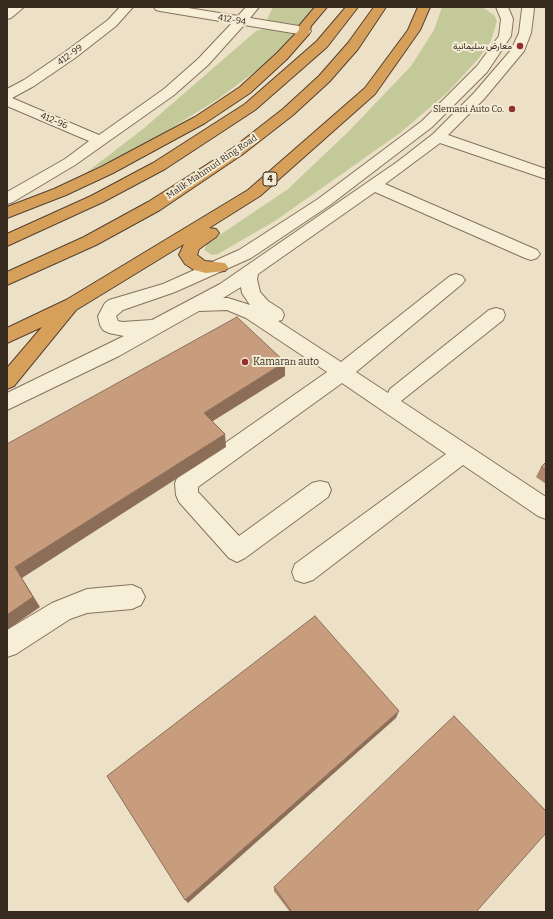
<!DOCTYPE html>
<html>
<head>
<meta charset="utf-8">
<style>
  body { margin:0 }
  #map { position:relative; width:553px; height:919px; overflow:hidden; background:#ece0c6; font-family:Bitter,serif }
  canvas { display:block }
  .frame { position:absolute; inset:0; border:8px solid #372b1f; pointer-events:none }
</style>
</head>
<body>
<div id="map">
<canvas width="553" height="919"></canvas>
<div class="frame"></div>
</div>
<script>
const g = document.querySelector('canvas').getContext('2d');
g.lineJoin = 'round';
function fillPath(path, color) { g.fillStyle = color; g.fill(path, 'evenodd'); }
const toPath = rows => new Path2D(rows.map(r => 'M' + r).join(''));
function stroke(path, color, width, dash) { g.strokeStyle = color; g.lineWidth = width; g.lineCap = dash ? 'butt' : 'round'; g.setLineDash(dash || []); g.stroke(path); }
function label(font, color, halo, rows, align = 'center') {
  g.font = font + ' Bitter,Vazirmatn,serif'; g.lineWidth = 4; g.setLineDash([]); g.textBaseline = 'middle'; g.strokeStyle = halo; g.fillStyle = color; for (const [text, x, y, turn = 0] of rows) {
    g.save(); g.translate(x, y); g.rotate((+turn || 0) * Math.PI / 180); g.textAlign = isNaN(turn) ? turn : align; if (halo) g.strokeText(text, 0, 0); g.fillText(text, 0, 0); g.restore();
  }
}
const green = toPath([
  [273,7,316,7,305,26,267,20],
  [442,7,482,7,494,15,497,21,491,41,479,58,448,92,400,133,275,221,218,254,212,255,204,250,208,243,288,189,350,130,411,66,434,30],
  [265,29,296,33,268,62,218,99,141,147,87,172,143,129,256,31]
]);
const minor = toPath([
  [10,7,24,7,11,18,7,19,7,9,10,7],
  [120,7,133,7,116,26,75,58,34,86,12,98,99,135,164,89,198,59,232,23,160,11,156,10,154,7,182,7,238,16,246,7,259,7,250,18,305,27,309,28,311,31,309,34,305,35,244,25,208,65,174,95,75,165,13,202,7,204,7,192,65,159,89,141,7,106,7,89,24,80,65,52,108,20,120,7],
  [496,7,508,7,513,19,511,36,487,72,432,127,330,205,251,258,175,292,123,310,116,316,118,321,122,322,152,320,220,284,397,162,433,134,474,93,511,50,519,33,522,9,523,7,533,7,534,9,531,33,524,51,484,99,448,135,546,169,546,179,440,143,385,184,537,250,540,254,537,258,531,260,525,258,375,192,258,274,257,279,260,292,268,301,282,310,284,315,282,320,278,321,341,362,450,276,456,274,462,276,465,280,462,284,356,372,388,393,390,389,489,310,496,308,503,310,505,315,503,320,401,401,546,497,546,519,538,516,463,465,313,580,304,583,295,580,292,572,295,564,446,454,342,383,198,487,198,492,239,536,312,483,320,481,328,483,331,490,328,497,245,558,237,562,229,558,179,502,176,495,175,483,178,476,327,372,246,318,227,310,199,311,119,356,7,410,7,393,124,336,109,333,103,330,100,325,98,316,105,303,109,300,163,284,239,250,318,199,422,121,477,66,499,36,501,19,496,7],
  [241,287,242,293,250,305,228,298,223,298,241,287],
  [132,585,141,589,145,597,141,605,132,609,87,613,70,619,16,654,7,657,7,630,52,603,87,589,132,585]
]);
const highway = toPath([
  [315,7,327,7,311,26,309,34,287,59,250,93,205,123,113,173,66,195,7,218,7,207,54,189,101,167,195,117,240,87,277,53,299,30,299,26,315,7],
  [346,7,358,7,327,47,255,110,165,169,103,202,7,246,7,234,91,196,153,163,245,104,317,41,346,7],
  [374,7,386,7,358,49,329,82,293,115,243,154,160,210,96,245,7,285,7,272,84,237,148,202,233,148,283,109,319,76,348,43,374,7],
  [418,7,430,7,420,30,375,94,260,196,209,228,216,229,219,233,216,237,199,249,197,255,205,261,225,263,228,267,225,271,206,273,194,270,185,264,179,255,184,244,76,310,14,386,7,389,7,368,42,327,7,343,7,328,66,300,248,190,365,88,408,30,418,7]
]);
const wall = toPath([
  [546,462,546,484,536,477,541,467],
  [274,887,476,912,290,912,274,891]
]);
const shadedWall = toPath([
  [285,362,285,376,205,426,204,413],
  [225,434,226,447,22,578,40,607,7,630,7,615,15,567],
  [399,711,396,718,188,903,185,900]
]);
const building = toPath([
  [237,317,285,362,204,413,225,434,15,567,33,597,7,615,7,444,237,317],
  [546,462,546,470,541,467,546,462],
  [315,616,399,711,185,900,107,776,315,616],
  [454,716,546,811,546,833,476,912,292,912,274,887,454,716]
]);
const markers = [
  [520,46,4,"#913030"],
  [512,109,4,"#913030"],
  [245,362,4,"#913030"]
];
const farStreetnames = [
  ["412-94",232,20,10],
  ["412-99",70,55,-36],
  ["412-96",54,121,23],
  ["Malik Mahmud Ring Road",212,167,-34]
];
const farPoinames = [
  ["معارض سليمانية",512,46],
  ["Slemani Auto Co.",504,109]
];
const shields = [
  [270,179,14]
];
const shieldNames = [
  ["4",270,179]
];
const poiNames = [
  ["Kamaran auto",253,362]
];
fillPath(green, '#c4c99a');
stroke(minor, '#86735c', 2);
stroke(highway, '#544130', 2);
fillPath(minor, '#f7eed8');
fillPath(highway, '#d6a05b');
fillPath(wall, '#ac876c');
fillPath(shadedWall, '#8c6e58');
fillPath(building, '#c89d7e');
stroke(building, '#8c6e58', 1);
for (const [x, y, r, color] of markers) { const dot = new Path2D(); dot.arc(x, y, r, 0, 2 * Math.PI); g.fillStyle = color; g.fill(dot); stroke(dot, '#f4ebd5', 1.5); }
label('9px', '#372b1f', '#f4ebd5', farStreetnames);
label('9px', '#372b1f', '#f4ebd5', farPoinames, 'right');
for (const [x, y, w] of shields) { const box = new Path2D(); box.roundRect(x - w / 2, y - 7, w, 14, 3); g.fillStyle = '#f4ebd5'; g.fill(box); stroke(box, '#372b1f', 1); }
label('bold 9px', '#372b1f', null, shieldNames);
label('10px', '#372b1f', '#f4ebd5', poiNames, 'left');
</script>
</body>
</html>
